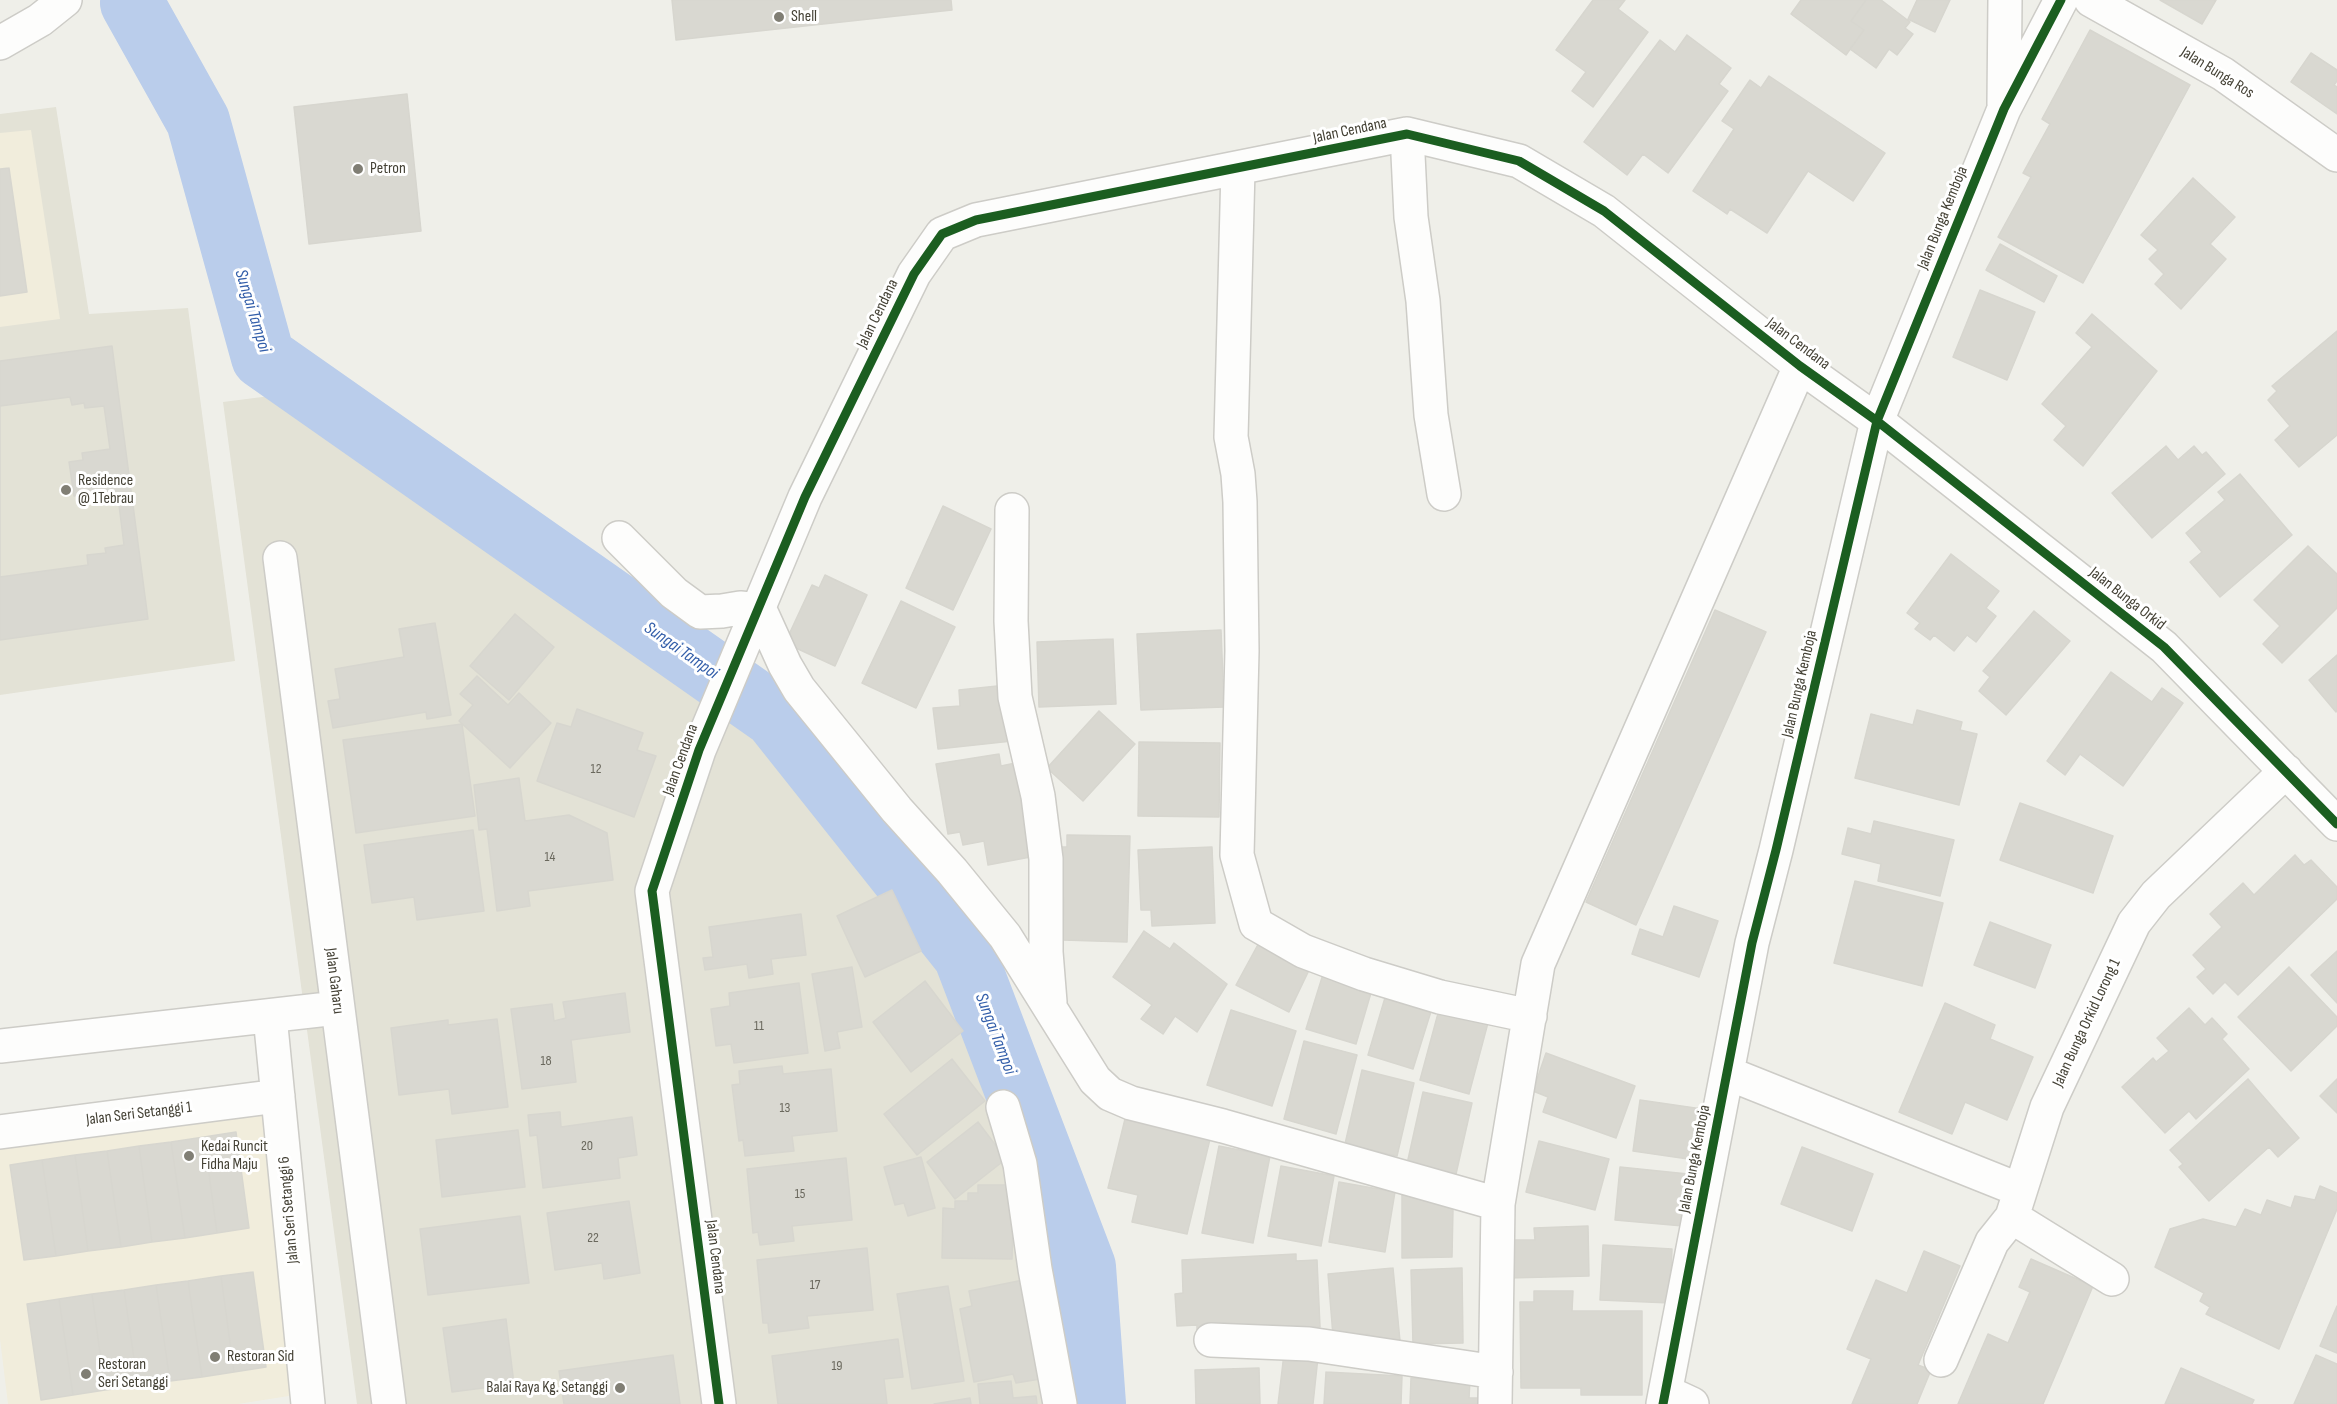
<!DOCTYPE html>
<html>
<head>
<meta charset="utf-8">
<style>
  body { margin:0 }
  canvas { display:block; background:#efefe9 }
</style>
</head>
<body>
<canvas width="2337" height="1404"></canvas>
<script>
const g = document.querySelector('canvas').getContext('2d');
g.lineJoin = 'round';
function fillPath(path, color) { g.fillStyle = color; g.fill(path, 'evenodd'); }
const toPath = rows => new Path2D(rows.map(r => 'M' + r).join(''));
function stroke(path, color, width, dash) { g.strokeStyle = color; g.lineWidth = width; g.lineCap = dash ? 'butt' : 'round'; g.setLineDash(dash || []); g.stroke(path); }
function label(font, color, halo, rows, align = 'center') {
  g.font = font + ' "Sofia Sans Condensed",sans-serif'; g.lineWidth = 6; g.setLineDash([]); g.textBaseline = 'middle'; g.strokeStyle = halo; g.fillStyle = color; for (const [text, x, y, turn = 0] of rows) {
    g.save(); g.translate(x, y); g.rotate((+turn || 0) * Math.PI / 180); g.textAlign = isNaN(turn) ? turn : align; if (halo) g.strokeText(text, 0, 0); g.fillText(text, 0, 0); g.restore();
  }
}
const residential = toPath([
  [56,107,89,314,188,308,235,661,0,695,0,114],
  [270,396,770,736,951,962,1068,1276,1078,1404,357,1404,223,402]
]);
const commercial = toPath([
  [31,130,60,319,0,327,0,133],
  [267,1112,295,1395,238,1404,8,1404,0,1339,0,1146]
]);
const river = toPath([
  [132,3,198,121,263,357,775,716,965,955,1084,1267,1094,1404]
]);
const building = toPath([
  [672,0,951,0,952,10,676,40,672,0],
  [1593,0,1625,0,1618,9,1648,32,1593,107,1572,91,1586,72,1556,50,1593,0],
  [1801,0,1866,0,1851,21,1864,30,1846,55,1791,14,1801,0],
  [1866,0,1881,0,1910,22,1905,28,1913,34,1897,55,1889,49,1876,68,1850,49,1864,30,1851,21,1866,0],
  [1917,0,1950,0,1935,32,1908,19,1917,0],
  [2160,0,2216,0,2202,24,2160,0],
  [2090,30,2190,85,2083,283,1998,237,2031,177,2023,173,2050,124,2042,119,2090,30],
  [1687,35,1731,68,1719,84,1728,91,1668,173,1643,154,1627,175,1584,142,1660,40,1675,52,1687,35],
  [2311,53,2337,70,2337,81,2334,85,2337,87,2337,114,2291,82,2311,53],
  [1769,76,1885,153,1853,201,1808,171,1767,233,1730,209,1727,214,1693,191,1734,129,1722,121,1750,80,1761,88,1769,76],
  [407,94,421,231,309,244,294,107,407,94],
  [9,168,27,292,0,296,0,169,9,168],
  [2193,178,2235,217,2210,244,2226,259,2181,309,2155,284,2164,274,2149,259,2158,250,2141,235,2193,178],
  [2000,244,2057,276,2044,302,1986,270,2000,244],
  [1980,290,2035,312,2007,380,1953,357,1980,290],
  [2092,314,2157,371,2083,466,2054,440,2066,426,2042,404,2092,347,2076,333,2092,314],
  [2337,331,2337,435,2299,467,2275,440,2290,426,2268,400,2277,391,2272,386,2337,331],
  [112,346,148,619,0,640,0,361,112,346],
  [70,397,72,405,84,403,85,408,104,406,110,449,82,453,83,460,69,462,74,496,85,495,87,502,118,497,124,545,105,548,106,553,87,555,88,565,0,577,0,406,70,397],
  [2166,446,2178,460,2194,446,2202,455,2206,452,2225,474,2152,538,2112,493,2166,446],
  [2240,474,2292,535,2220,597,2190,562,2202,552,2186,533,2225,500,2218,492,2240,474],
  [943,506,991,529,953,610,906,588,943,506],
  [2308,546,2337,574,2337,608,2282,663,2263,644,2280,626,2254,600,2308,546],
  [1951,554,1999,591,1986,608,1996,616,1976,642,1967,635,1954,651,1934,635,1930,640,1915,629,1920,623,1907,613,1951,554],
  [825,575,867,595,835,666,785,643,812,585,819,588,825,575],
  [901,601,955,627,916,708,862,683,901,601],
  [1715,610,1766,632,1636,925,1586,902,1715,610],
  [2034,611,2070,641,2006,715,1979,691,1990,677,1983,671,2034,611],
  [515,614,554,647,509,700,470,666,515,614],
  [435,623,451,715,427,719,426,712,333,728,328,701,340,699,335,669,404,657,399,629,435,623],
  [1221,630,1224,707,1141,710,1137,634,1221,630],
  [1113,639,1116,704,1039,707,1037,642,1113,639],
  [2337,655,2337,711,2336,712,2309,680,2337,655],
  [2111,672,2152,702,2162,688,2183,703,2123,786,2080,754,2065,775,2047,761,2111,672],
  [477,676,508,705,519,693,551,723,510,768,459,721,473,705,460,694,477,676],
  [1007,685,1012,741,938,749,933,708,960,706,959,690,1007,685],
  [577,709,643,733,637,750,656,756,634,817,537,781,557,723,571,727,577,709],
  [1917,710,1962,722,1960,730,1977,734,1959,805,1855,778,1871,714,1913,725,1917,710],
  [1099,711,1135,744,1083,801,1047,768,1099,711],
  [462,724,475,816,356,833,343,740,462,724],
  [1139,742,1220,743,1219,817,1138,816,1139,742],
  [999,754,1001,766,1025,761,1041,855,988,865,984,841,963,845,960,832,948,834,936,764,999,754],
  [519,778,525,821,569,815,607,833,613,880,528,891,530,906,497,911,487,829,479,830,474,785,519,778],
  [2020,803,2113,836,2093,893,2000,860,2020,803],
  [1874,821,1954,840,1940,896,1878,881,1881,864,1842,854,1848,828,1871,834,1874,821],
  [473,830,484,911,417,920,414,897,372,903,364,845,473,830],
  [1067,835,1130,836,1127,942,1063,940,1064,898,1058,897,1060,847,1067,847,1067,835],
  [1212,847,1215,923,1152,926,1151,910,1141,910,1138,850,1212,847],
  [2295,855,2304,865,2311,860,2337,887,2337,899,2238,995,2225,982,2213,994,2197,977,2206,969,2193,955,2222,927,2210,914,2243,883,2254,895,2295,855],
  [1855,881,1943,903,1922,986,1834,963,1855,881],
  [892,890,921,951,865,977,837,916,892,890],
  [1674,906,1718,921,1699,977,1632,954,1640,929,1663,937,1674,906],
  [801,914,806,955,771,959,773,974,749,978,747,964,705,970,703,958,713,957,709,927,801,914],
  [1990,922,2051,945,2035,988,1974,965,1990,922],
  [1144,931,1170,949,1174,943,1227,984,1197,1032,1175,1016,1163,1034,1141,1019,1152,1005,1113,977,1144,931],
  [1261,939,1311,966,1289,1012,1236,985,1261,939],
  [2337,951,2337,1003,2311,975,2337,951],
  [852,967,862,1027,837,1032,840,1048,825,1051,812,974,852,967],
  [2289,967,2337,1017,2337,1026,2291,1071,2238,1017,2289,967],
  [1324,971,1373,986,1356,1044,1306,1029,1324,971],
  [925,981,963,1031,911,1072,873,1022,925,981],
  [799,983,808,1053,734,1063,731,1044,716,1046,711,1009,730,1006,729,993,799,983],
  [1387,991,1433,1005,1413,1069,1368,1055,1387,991],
  [625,993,630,1032,571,1040,576,1082,522,1089,511,1009,552,1004,554,1021,566,1018,563,1002,625,993],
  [1945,1003,1995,1025,1990,1039,2033,1057,2007,1120,1965,1102,1952,1134,1899,1112,1945,1003],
  [1440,1006,1489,1019,1469,1094,1420,1080,1440,1006],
  [2189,1008,2205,1025,2212,1018,2227,1034,2222,1039,2249,1069,2196,1119,2189,1111,2165,1133,2122,1087,2153,1058,2156,1062,2169,1051,2157,1038,2189,1008],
  [1231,1010,1296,1031,1272,1106,1207,1085,1231,1010],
  [497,1019,508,1107,452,1114,449,1089,399,1095,391,1028,448,1020,448,1025,497,1019],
  [1304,1041,1357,1055,1336,1134,1284,1119,1304,1041],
  [1546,1053,1635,1086,1616,1138,1543,1112,1548,1097,1533,1091,1546,1053],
  [952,1059,985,1101,917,1155,884,1114,952,1059],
  [782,1066,783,1074,831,1069,837,1131,792,1136,794,1151,745,1156,743,1140,739,1141,732,1085,740,1084,739,1071,782,1066],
  [1362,1070,1414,1083,1397,1156,1345,1144,1362,1070],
  [2248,1079,2299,1138,2278,1157,2269,1147,2209,1201,2179,1167,2183,1164,2170,1150,2248,1079],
  [2337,1079,2337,1113,2320,1096,2337,1079],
  [1423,1092,1472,1103,1456,1174,1407,1164,1423,1092],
  [1640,1100,1709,1110,1702,1161,1633,1151,1640,1100],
  [560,1112,561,1127,632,1117,637,1155,618,1158,620,1178,543,1188,537,1135,530,1136,528,1115,560,1112],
  [1126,1115,1210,1139,1187,1234,1132,1222,1138,1195,1108,1188,1126,1115],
  [978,1122,1006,1159,955,1199,927,1162,978,1122],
  [518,1130,525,1187,442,1197,436,1140,518,1130],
  [236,1132,249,1228,217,1233,204,1137,236,1132],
  [204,1137,217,1233,185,1238,171,1142,204,1137],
  [1539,1141,1609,1159,1595,1210,1526,1192,1539,1141],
  [171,1142,185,1238,152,1242,139,1146,171,1142],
  [139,1146,152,1242,121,1247,107,1151,139,1146],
  [1219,1146,1270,1156,1253,1243,1202,1233,1219,1146],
  [1802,1147,1873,1174,1852,1231,1781,1204,1802,1147],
  [107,1151,121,1247,88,1251,75,1155,107,1151],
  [75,1155,88,1251,56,1256,42,1160,75,1155],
  [921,1157,935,1208,908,1216,904,1203,895,1205,884,1167,921,1157],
  [846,1158,852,1220,792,1226,794,1241,760,1245,758,1232,753,1233,747,1169,846,1158],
  [42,1160,56,1256,24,1260,10,1165,42,1160],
  [1281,1166,1334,1176,1321,1246,1268,1236,1281,1166],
  [1620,1167,1688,1174,1683,1226,1615,1220,1620,1167],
  [1339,1182,1395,1192,1385,1252,1329,1242,1339,1182],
  [978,1185,1014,1185,1012,1259,942,1258,943,1208,955,1209,955,1201,968,1201,968,1193,978,1193,978,1185],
  [2320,1186,2337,1193,2337,1209,2279,1349,2206,1314,2210,1307,2200,1301,2204,1293,2155,1267,2170,1229,2203,1219,2236,1227,2245,1209,2261,1215,2267,1200,2291,1208,2295,1196,2315,1200,2320,1186],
  [1402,1193,1453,1209,1452,1257,1402,1258,1402,1193],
  [629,1201,640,1273,604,1279,602,1263,555,1270,547,1213,629,1201],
  [520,1216,529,1283,428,1295,420,1229,520,1216],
  [1588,1226,1589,1276,1508,1278,1507,1240,1535,1240,1534,1228,1588,1226],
  [1603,1245,1672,1249,1670,1303,1600,1300,1603,1245],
  [867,1248,873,1310,807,1316,809,1328,769,1333,768,1323,763,1323,757,1260,867,1248],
  [1924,1251,1960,1266,1918,1365,1931,1370,1917,1404,1852,1404,1871,1359,1847,1349,1876,1280,1907,1293,1924,1251],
  [1296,1254,1296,1261,1317,1260,1320,1327,1197,1333,1197,1325,1177,1326,1175,1294,1183,1293,1182,1260,1296,1254],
  [2031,1259,2093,1286,2043,1404,1958,1404,1988,1334,2008,1343,2030,1292,2019,1287,2031,1259],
  [1393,1268,1400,1341,1370,1344,1369,1334,1333,1336,1328,1274,1393,1268],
  [1462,1268,1463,1343,1413,1344,1411,1270,1462,1268],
  [253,1272,266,1367,234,1372,221,1276,253,1272],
  [221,1276,234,1372,202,1377,188,1281,221,1276],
  [1028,1279,1046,1378,1016,1383,1013,1374,974,1382,960,1309,972,1306,969,1291,1028,1279],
  [188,1281,202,1377,170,1381,156,1285,188,1281],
  [156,1285,170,1381,138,1386,124,1290,156,1285],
  [948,1286,964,1381,912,1389,897,1294,948,1286],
  [124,1290,138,1386,105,1390,92,1294,124,1290],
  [1534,1291,1573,1291,1572,1311,1642,1311,1642,1395,1581,1395,1581,1388,1521,1388,1520,1302,1534,1302,1534,1291],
  [92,1294,105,1390,73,1395,59,1299,92,1294],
  [59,1299,73,1395,41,1400,27,1304,59,1299],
  [2337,1306,2337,1353,2320,1346,2337,1306],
  [506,1319,514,1384,452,1392,443,1328,506,1319],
  [898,1339,903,1377,884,1379,887,1404,778,1404,772,1356,898,1339],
  [1284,1354,1318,1357,1313,1404,1278,1404,1284,1354],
  [673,1355,680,1404,564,1404,559,1371,673,1355],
  [2316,1355,2337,1364,2337,1404,2294,1404,2316,1355],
  [1259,1368,1260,1404,1196,1404,1195,1370,1259,1368],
  [2181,1368,2254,1400,2252,1404,2165,1404,2181,1368],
  [1326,1372,1402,1376,1401,1404,1324,1404,1326,1372],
  [1411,1378,1470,1381,1469,1398,1479,1398,1478,1404,1410,1404,1411,1378],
  [1011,1381,1013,1398,1036,1396,1037,1404,980,1404,978,1384,1011,1381],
  [970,1398,971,1404,934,1404,970,1398]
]);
const minor = toPath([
  [2091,0,2223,74,2337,155],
  [0,43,40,20,65,0],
  [2004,104,2005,0],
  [1407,134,1411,217,1423,301,1431,415,1444,494],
  [1238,169,1231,437,1238,474,1240,502,1242,651,1237,855,1256,924,1303,951,1364,974,1440,997,1530,1016],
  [1012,510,1011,621,1015,697,1038,796,1046,859,1046,952,1050,1002],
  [619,538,674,593,700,612,722,611,740,608,760,610,785,665,799,689,897,810,952,871,1005,936,1095,1080,1110,1094,1131,1103,1223,1126,1498,1204],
  [280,558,389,1404],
  [270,1016,308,1404],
  [0,1046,337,1008],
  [1727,1073,2020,1190],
  [1003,1107,1020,1164,1035,1269,1060,1404],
  [0,1132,278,1096],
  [2112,1279,2012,1217,2047,1107,2134,923,2156,895,2286,771],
  [1211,1340,1309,1344,1496,1372],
  [1941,1360,1992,1242,2012,1217],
  [1666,1392,1692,1404],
  [719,1404,652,891,699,750,805,497,914,274,942,234,976,220,1407,134,1519,161,1604,211,1800,366,1877,421,2164,647,2337,824],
  [1495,1404,1498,1204,1538,964,1800,366],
  [1663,1404,1752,943,1776,850,1877,421,2004,109,2061,0]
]);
const cycleway = toPath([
  [719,1404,652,891,699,750,805,497,914,274,942,234,976,220,1407,134,1519,161,1604,211,1800,366,1877,421,2164,647,2337,824],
  [1663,1404,1752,943,1776,850,1877,421,2004,109,2061,0]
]);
const markers = [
  [779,17,6,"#807e74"],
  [358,169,6,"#807e74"],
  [66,490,6,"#807e74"],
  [189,1156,6,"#807e74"],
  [215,1357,6,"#807e74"],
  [86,1374,6,"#807e74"],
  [620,1388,6,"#807e74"]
];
const numberNames = [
  ["12",596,769],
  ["14",550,857],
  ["11",759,1026],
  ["18",546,1061],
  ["13",785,1108],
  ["20",587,1146],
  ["15",800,1194],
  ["22",593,1238],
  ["17",815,1285],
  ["19",837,1366]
];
const poiNames = [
  ["Shell",791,17],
  ["Petron",370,169],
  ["Residence",78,481],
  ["@ 1Tebrau",78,499],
  ["Kedai Runcit",201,1147],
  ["Fidha Maju",201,1165],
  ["Restoran Sid",227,1357],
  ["Restoran",98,1365],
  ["Seri Setanggi",98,1383],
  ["Balai Raya Kg. Setanggi",608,1388,"right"]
];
const streetNames = [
  ["Jalan Bunga Ros",2217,73,32],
  ["Jalan Cendana",1350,131,-12],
  ["Jalan Bunga Kemboja",1943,218,-68],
  ["Jalan Cendana",878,314,-64],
  ["Jalan Cendana",1798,344,37],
  ["Jalan Bunga Orkid",2127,599,38],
  ["Jalan Bunga Kemboja",1800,684,-77],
  ["Jalan Cendana",681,760,-70],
  ["Jalan Gaharu",334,981,83],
  ["Jalan Bunga Orkid Lorong 1",2087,1023,-65],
  ["Jalan Seri Setanggi 1",139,1114,-7],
  ["Jalan Bunga Kemboja",1695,1159,-79],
  ["Jalan Seri Setanggi 6",289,1210,-95],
  ["Jalan Cendana",715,1257,83]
];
const waterNames = [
  ["Sungai Tampoi",252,311,73],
  ["Sungai Tampoi",681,651,35],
  ["Sungai Tampoi",995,1034,69]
];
fillPath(residential, '#e3e2d6');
fillPath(commercial, '#f1eddc');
stroke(river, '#bacdeb', 64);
fillPath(building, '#d9d8d1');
stroke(building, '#d7d6cf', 1.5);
stroke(minor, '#cdccc7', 36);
stroke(minor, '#fdfdfc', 33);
stroke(cycleway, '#1b5e20', 9);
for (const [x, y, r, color] of markers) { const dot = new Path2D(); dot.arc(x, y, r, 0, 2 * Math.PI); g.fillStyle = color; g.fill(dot); stroke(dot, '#fff', 2); }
label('14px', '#6a685d', null, numberNames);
label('16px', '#444135', '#fff', poiNames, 'left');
label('16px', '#444135', '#fff', streetNames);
label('italic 18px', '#345faa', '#fff', waterNames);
</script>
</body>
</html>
